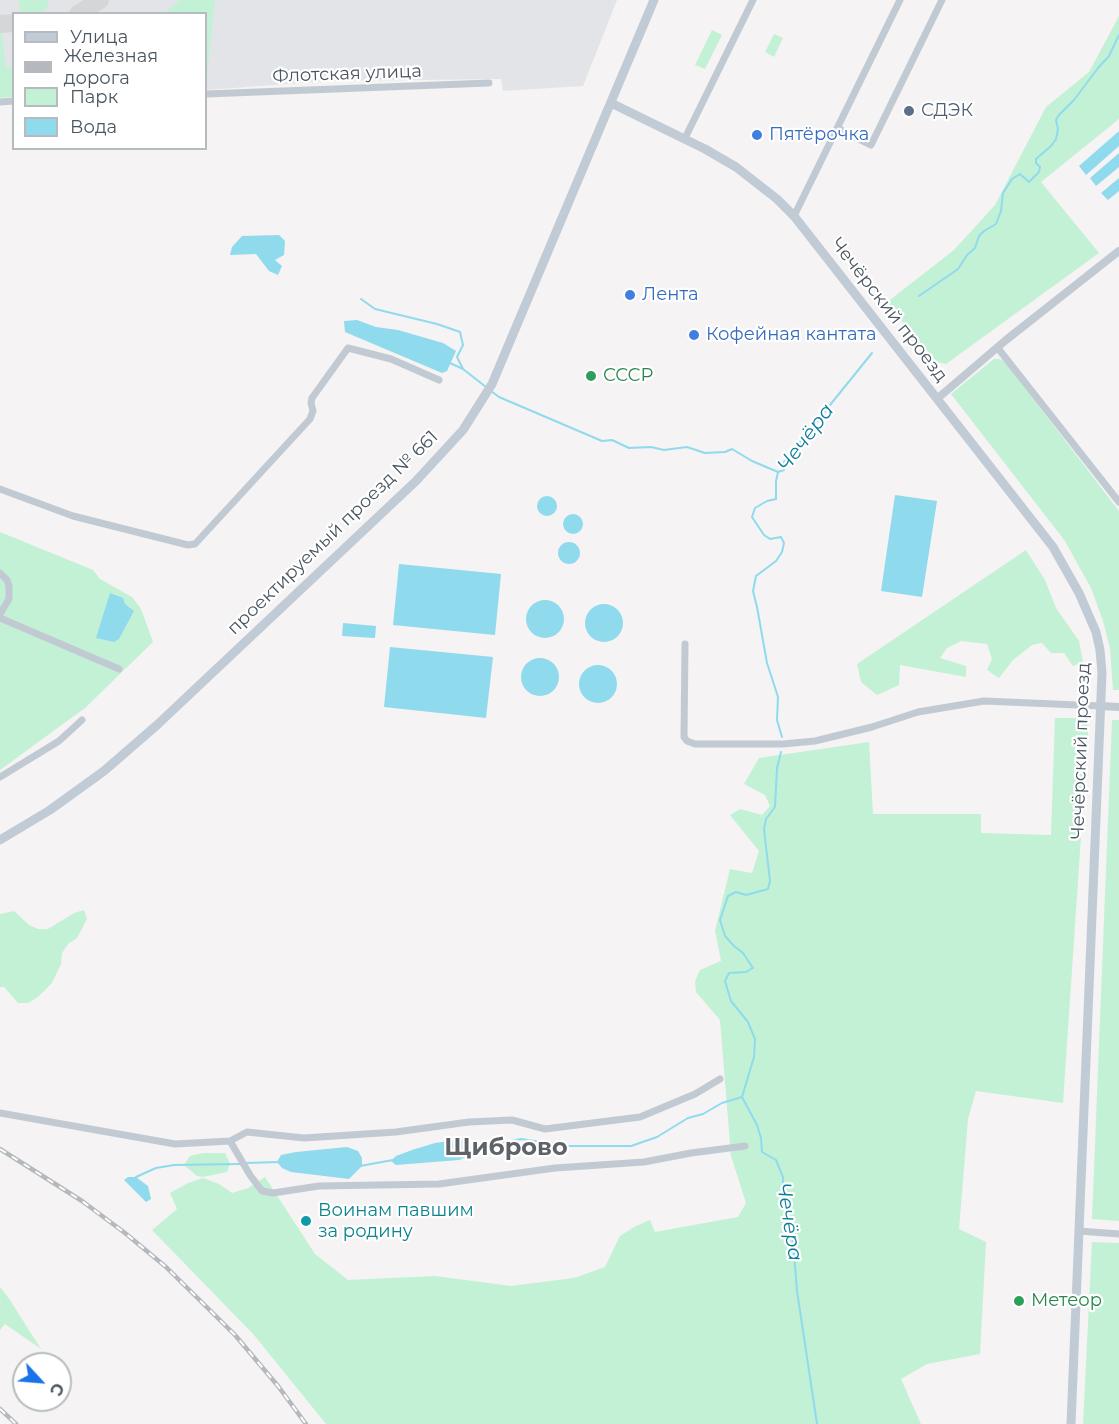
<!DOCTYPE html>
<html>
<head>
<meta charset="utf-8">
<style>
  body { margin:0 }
  #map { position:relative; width:1119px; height:1424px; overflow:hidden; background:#f5f3f3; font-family:Montserrat,sans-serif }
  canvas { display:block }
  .legend { position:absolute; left:12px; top:12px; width:195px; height:138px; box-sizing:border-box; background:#fff; border:2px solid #b7bbc0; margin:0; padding:8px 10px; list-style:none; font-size:18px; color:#4a5661 }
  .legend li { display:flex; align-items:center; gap:12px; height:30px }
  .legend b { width:30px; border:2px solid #b7bbc0 }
  .north { position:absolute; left:12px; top:1352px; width:60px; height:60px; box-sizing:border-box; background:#fff; border:2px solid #b7bbc0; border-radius:50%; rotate:116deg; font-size:16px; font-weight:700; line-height:24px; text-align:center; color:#4a5661 }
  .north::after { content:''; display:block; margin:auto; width:21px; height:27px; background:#1a73e8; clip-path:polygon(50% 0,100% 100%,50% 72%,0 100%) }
</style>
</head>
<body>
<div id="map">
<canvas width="1119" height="1424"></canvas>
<ul class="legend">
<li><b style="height:8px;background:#c1cbd6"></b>Улица</li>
<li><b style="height:8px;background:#b5b8bd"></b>Железная дорога</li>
<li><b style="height:16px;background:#c3f1d5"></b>Парк</li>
<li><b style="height:16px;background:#90daee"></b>Вода</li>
</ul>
<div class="north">С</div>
</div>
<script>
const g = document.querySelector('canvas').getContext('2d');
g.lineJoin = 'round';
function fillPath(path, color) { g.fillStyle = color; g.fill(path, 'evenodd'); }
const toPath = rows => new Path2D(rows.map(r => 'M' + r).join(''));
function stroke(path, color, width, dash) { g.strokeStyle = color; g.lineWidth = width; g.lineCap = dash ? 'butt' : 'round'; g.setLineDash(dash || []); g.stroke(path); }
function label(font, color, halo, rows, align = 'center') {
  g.font = font + ' Montserrat,sans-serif'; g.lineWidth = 4.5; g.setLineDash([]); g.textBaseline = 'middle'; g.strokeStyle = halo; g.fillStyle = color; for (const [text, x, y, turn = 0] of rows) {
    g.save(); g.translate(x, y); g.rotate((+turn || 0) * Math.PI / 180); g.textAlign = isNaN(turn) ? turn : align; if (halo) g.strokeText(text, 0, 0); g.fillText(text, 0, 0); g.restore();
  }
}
const airport = toPath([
  [0,0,617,0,583,86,503,91,501,79,328,81,206,90,206,14,14,14,13,97,0,97]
]);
const green = toPath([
  [19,0,48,0,48,7,41,13,20,13],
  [180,0,215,0,206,84,206,14,165,13],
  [1119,16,1119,119,1041,182,1099,253,946,364,937,362,886,303,954,250,995,205,1046,107,1089,72],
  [0,30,2,33,6,67,13,67,13,97,0,98],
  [712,30,722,35,705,69,695,65],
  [774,34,783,38,774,57,765,52],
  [994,359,1000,359,1005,362,1119,511,1119,690,1113,690,1110,648,1103,621,1091,588,1065,541,951,394],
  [0,532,93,570,100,579,132,597,141,609,153,642,85,708,0,770],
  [1026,550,1045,580,1056,608,1079,641,1083,662,1073,666,1064,653,1051,653,1042,643,1032,645,1013,660,999,678,987,670,992,659,987,644,961,641,947,648,940,658,966,666,966,677,900,665,899,685,877,695,861,682,857,664],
  [1055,718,1089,718,1063,1103,976,1091,968,1119,959,1229,986,1242,980,1354,927,1364,901,1379,921,1424,326,1424,254,1335,152,1230,177,1209,170,1193,188,1183,203,1178,219,1184,232,1193,248,1188,265,1177,315,1254,348,1280,435,1276,511,1286,574,1278,605,1267,620,1236,634,1227,650,1220,655,1232,738,1217,746,1203,731,1156,720,1020,696,992,695,981,700,970,721,961,715,931,730,869,752,873,759,851,730,815,740,809,762,815,770,806,765,795,744,784,759,758,869,742,873,814,981,814,981,833,1051,835],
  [1112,720,1119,720,1119,1221,1092,1219],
  [84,910,87,919,77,938,68,944,62,953,61,964,52,983,38,997,28,1003,18,1003,4,987,0,987,0,914,14,911,29,925,38,929,48,929,74,913],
  [203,1153,225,1153,230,1164,227,1172,203,1177,197,1176,184,1165,190,1156],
  [1092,1242,1119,1243,1119,1424,1083,1424],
  [0,1287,10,1300,41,1349,5,1324,0,1330]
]);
const water = toPath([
  [1119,131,1119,146,1086,175,1079,166],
  [1119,153,1119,167,1096,186,1090,178],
  [1119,178,1119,191,1108,200,1101,193],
  [279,235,285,241,284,255,275,260,282,266,278,275,269,271,256,254,230,255,232,247,242,236],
  [357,320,376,327,398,330,443,343,456,351,447,371,442,373,345,332,344,321],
  [895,495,937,501,922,597,881,591],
  '537 506a10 10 0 1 1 20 0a10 10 0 1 1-20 0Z',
  '563 524a10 10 0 1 1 20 0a10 10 0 1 1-20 0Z',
  '558 553a11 11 0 1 1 22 0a11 11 0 1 1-22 0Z',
  [399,564,501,574,495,635,393,625],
  [110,593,123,598,125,604,134,611,119,639,114,642,96,638],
  '526 619a19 19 0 1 1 38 0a19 19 0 1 1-38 0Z',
  '585 623a19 19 0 1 1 38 0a19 19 0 1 1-38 0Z',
  [343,623,376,626,375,638,342,636],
  [390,647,493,657,486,718,384,707],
  '521 677a19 19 0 1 1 38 0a19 19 0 1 1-38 0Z',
  '579 684a19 19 0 1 1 38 0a19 19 0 1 1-38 0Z',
  [462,1139,469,1140,472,1146,469,1156,459,1160,396,1165,391,1161,396,1156,412,1150,435,1143],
  [347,1147,358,1151,362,1158,362,1166,349,1179,291,1172,282,1168,277,1162,281,1155,296,1152],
  [128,1177,136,1177,148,1186,151,1199,146,1202,124,1180]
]);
const stream = toPath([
  [919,296,958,269,967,255,975,248,979,236,984,231,996,224,1001,211,1003,193,1012,179,1020,174,1029,182,1039,172,1040,167,1036,163,1036,159,1051,146,1056,139,1058,129,1056,120,1059,115,1074,100,1098,68,1109,56,1119,35],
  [361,299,375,309,437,324,460,332,463,345,457,357,463,369],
  [450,363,463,369,486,387],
  [491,391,499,397,602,441,612,440,629,448,651,447,664,450,687,447,705,453,725,452,732,449,752,461,778,472],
  [782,737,777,720,778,697,767,663,757,607,753,591,756,576,776,561,782,552,784,543,781,537,770,539,764,535,752,517,755,508,767,501,776,499,776,481,778,472,784,470,784,462,872,353],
  [781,752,777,768,775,807,766,819,764,829,770,881,768,889,746,895,736,892,728,896,720,920,725,936,734,946,743,953,753,968,746,972,729,973,725,981,731,1001,748,1022,755,1039,754,1057,742,1097,757,1125,761,1138,762,1152,776,1160,783,1177,783,1191,793,1240,797,1291,817,1424],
  [469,1147,493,1145,521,1139,569,1146,631,1146,657,1137,688,1118,703,1114,722,1103,742,1097],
  [246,1163,279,1162],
  [360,1166,393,1160],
  [136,1177,156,1168,174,1165,240,1164]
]);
const taxiway = toPath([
  [78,14,100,0],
  [0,24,14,23]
]);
const minor = toPath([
  [206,94,489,83],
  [0,102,14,101],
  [837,128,871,145,942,0],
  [685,138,753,0],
  [794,216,900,0],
  [997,347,1119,502],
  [0,489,73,516,188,545,195,544,310,419,313,411,311,403,312,398,348,348,391,359,439,380],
  [0,573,7,580,9,586,9,599,0,614],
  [0,618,119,669],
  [685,644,684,737,687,741,695,744,783,744,815,741,872,727,918,712,984,701,1101,706],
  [0,777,59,741,82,720],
  [0,1113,175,1144,230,1141,247,1132,304,1138,396,1132,469,1122,512,1120,545,1129,640,1117,695,1094,720,1079],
  [230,1141,250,1175,262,1191,273,1193,319,1186,439,1184,555,1168,644,1162,691,1153,745,1146],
  [1079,1231,1119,1234]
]);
const tertiary = toPath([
  [938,398,1006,340,1119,251],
  [1101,706,1119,707]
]);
const secondary = toPath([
  [611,103,705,149,736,167,777,199,794,216,1053,547,1079,593,1096,632,1100,650,1102,673,1071,1424],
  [0,840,50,810,104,771,157,725,416,481,463,430,492,384,654,0]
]);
const rail = toPath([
  [0,1149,82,1201,125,1233,166,1267,235,1335,278,1386,306,1424],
  [0,1409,16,1424]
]);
const markers = [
  [909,111,6,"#5c6f8a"],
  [757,135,6,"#3f7fe0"],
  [630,295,6,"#3f7fe0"],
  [694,335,6,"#3f7fe0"],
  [591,376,6,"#2e9e5b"],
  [306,1221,6,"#0f9aa8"],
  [1019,1301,6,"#2e9e5b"]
];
const streetNames = [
  ["Флотская улица",347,74,-2],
  ["Чечёрский проезд",889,310,52],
  ["проектируемый проезд № 661",333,533,-44],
  ["Чечёрский проезд",1081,751,-88]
];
const serviceNames = [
  ["СДЭК",921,111]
];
const shopNames = [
  ["Пятёрочка",769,135],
  ["Лента",642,295],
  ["Кофейная кантата",706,335]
];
const leisureNames = [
  ["СССР",603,376],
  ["Метеор",1031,1301]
];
const cultureNames = [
  ["Воинам павшим",318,1211],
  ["за родину",318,1232]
];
const waterNames = [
  ["Чечёра",806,438,-53],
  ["Чечёра",789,1222,81]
];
const districtNames = [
  ["Щиброво",506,1148]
];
fillPath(airport, '#e2e4e7');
fillPath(green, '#c3f1d5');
fillPath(water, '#90daee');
stroke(stream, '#90daee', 2);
stroke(taxiway, '#d5d6d8', 18);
stroke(minor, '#c1cad2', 7);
stroke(tertiary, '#c1cad2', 8);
stroke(secondary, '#c1cbd6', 9);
stroke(rail, '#b5b8bd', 4.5);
stroke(rail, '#fff', 2, [7]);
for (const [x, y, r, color] of markers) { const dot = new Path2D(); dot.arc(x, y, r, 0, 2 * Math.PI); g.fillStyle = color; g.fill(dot); stroke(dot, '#fff', 2); }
label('18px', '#4a5661', '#fff', streetNames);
label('18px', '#4e5e75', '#fff', serviceNames, 'left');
label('18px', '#366cbe', '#fff', shopNames, 'left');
label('18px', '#27864d', '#fff', leisureNames, 'left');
label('18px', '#0d838f', '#fff', cultureNames, 'left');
label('italic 20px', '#0c7c9b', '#fff', waterNames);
label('bold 24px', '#5f6368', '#fff', districtNames);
</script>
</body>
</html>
